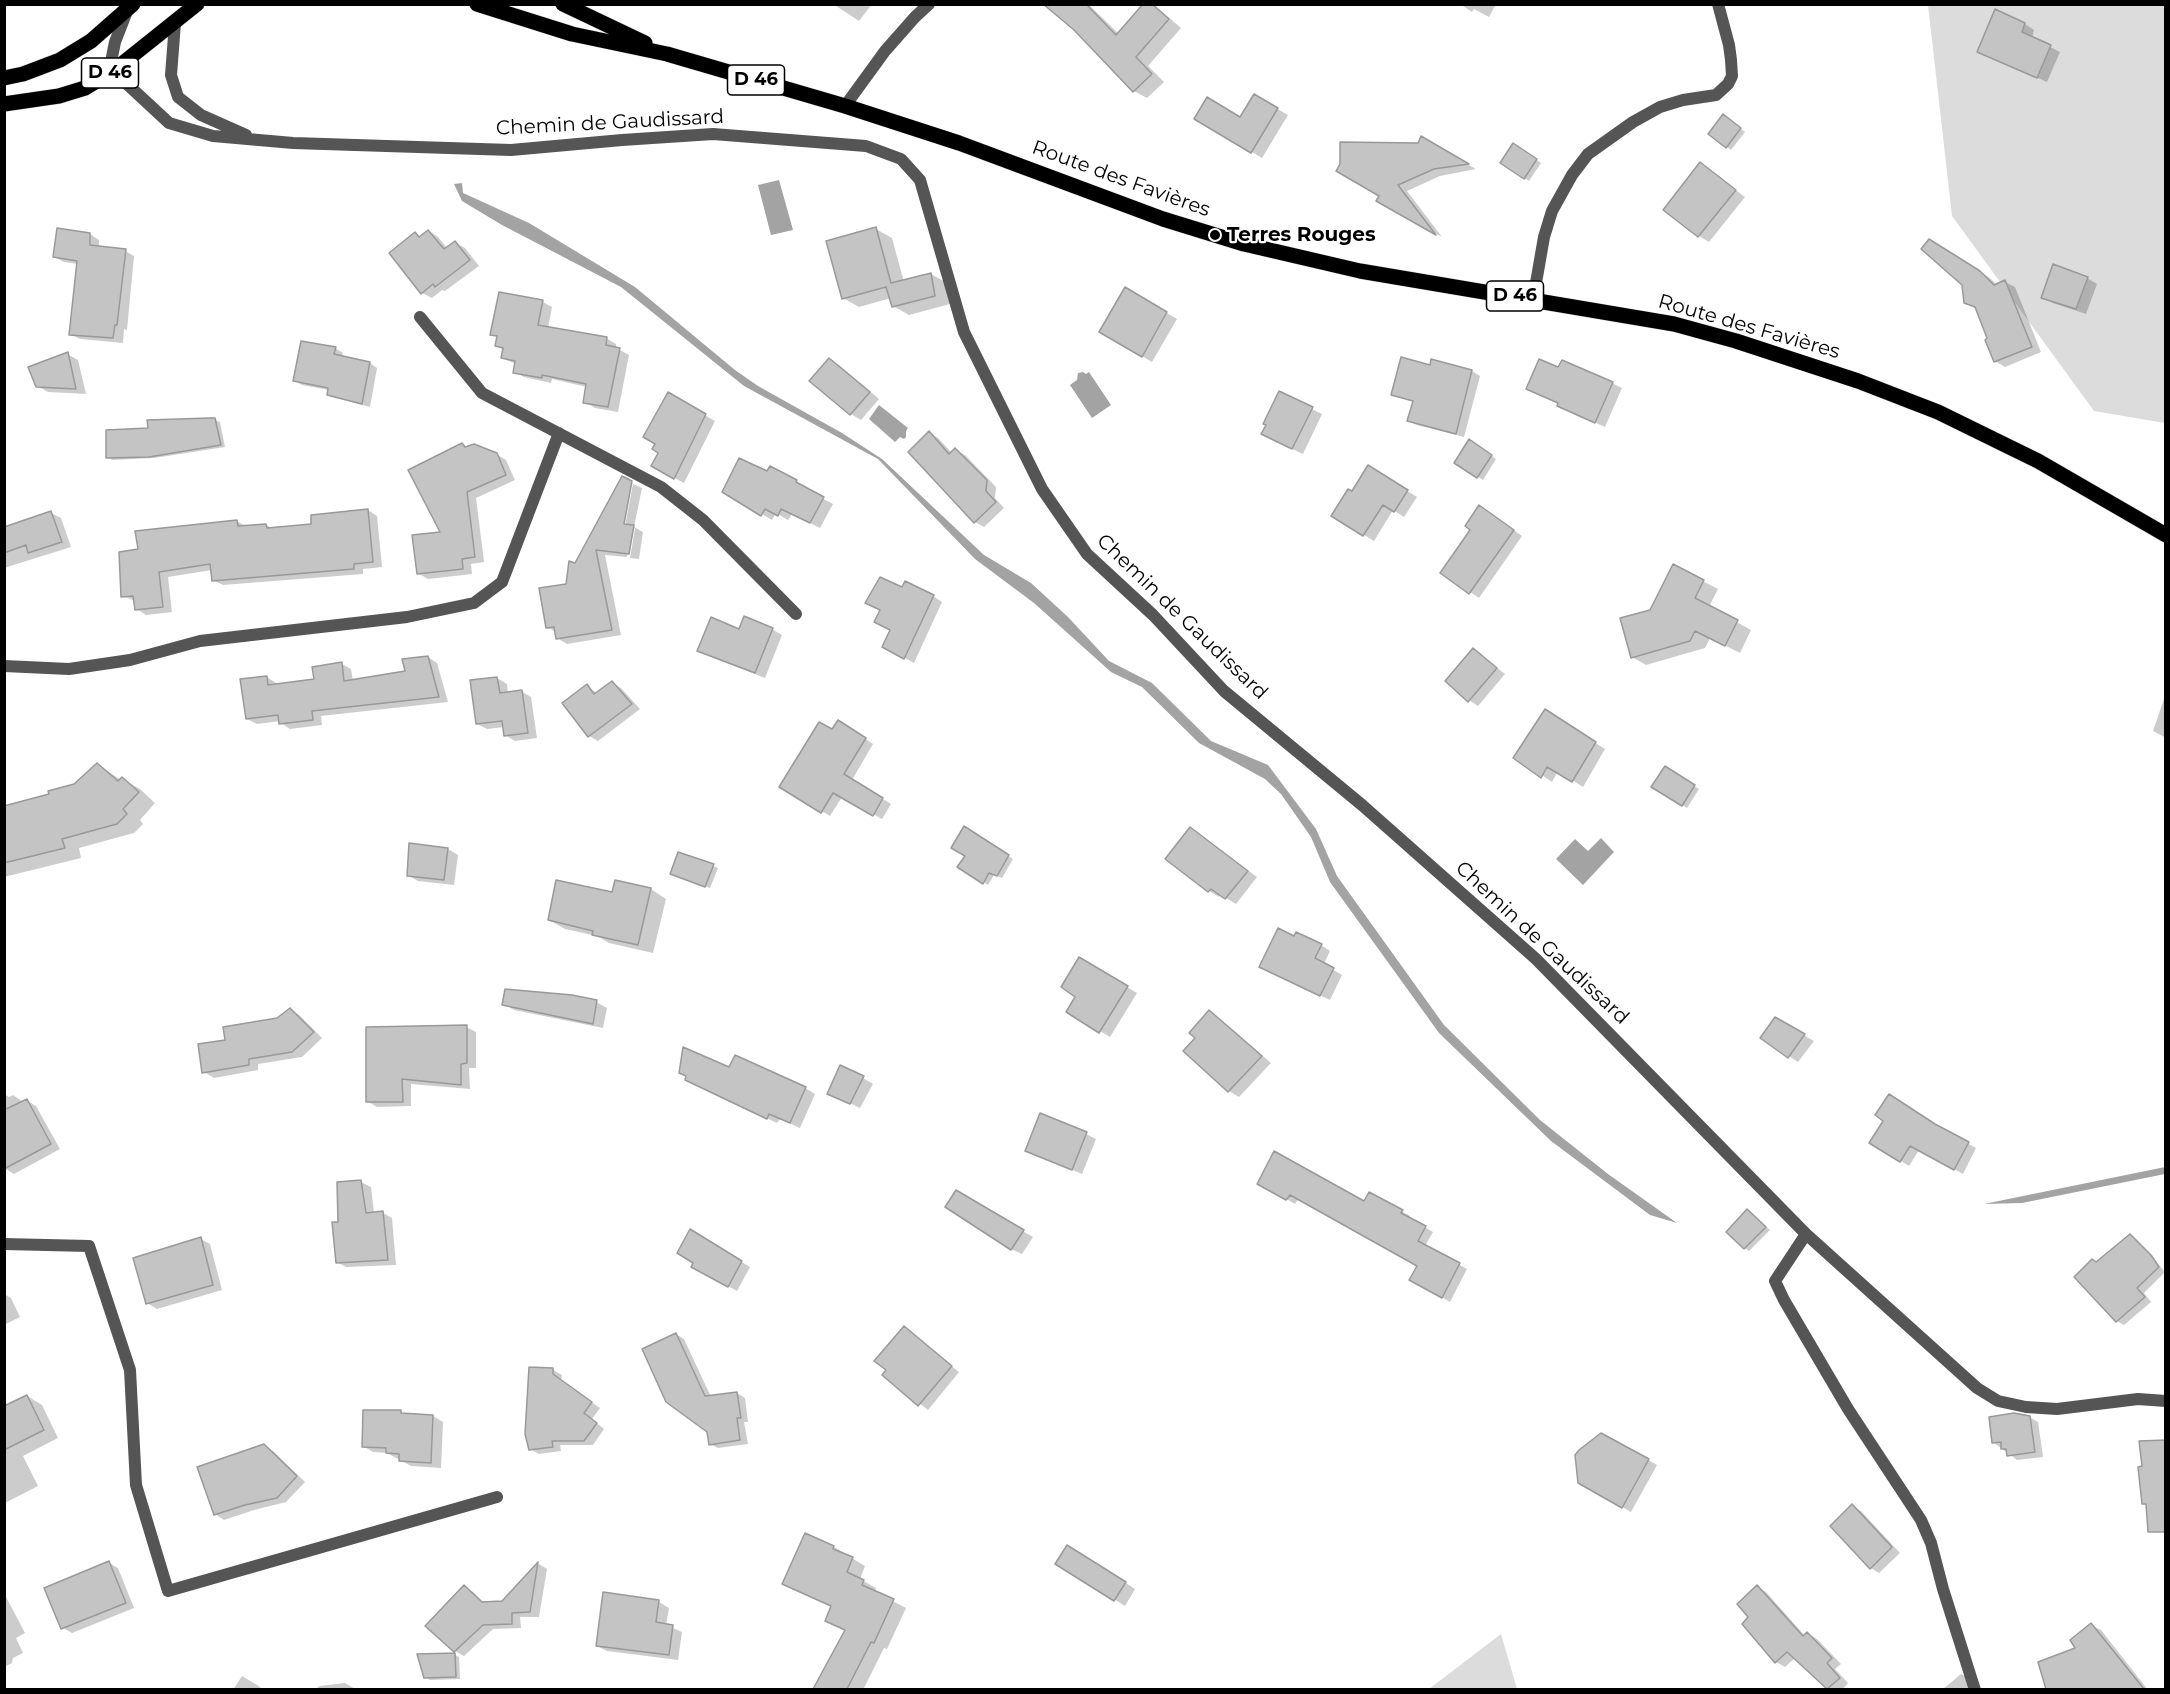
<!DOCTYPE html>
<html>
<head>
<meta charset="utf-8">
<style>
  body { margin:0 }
  #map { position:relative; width:2170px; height:1694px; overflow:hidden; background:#fff; font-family:Montserrat,sans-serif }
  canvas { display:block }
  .frame { position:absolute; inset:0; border:6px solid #000; pointer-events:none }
</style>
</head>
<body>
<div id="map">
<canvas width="2170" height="1694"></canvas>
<div class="frame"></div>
</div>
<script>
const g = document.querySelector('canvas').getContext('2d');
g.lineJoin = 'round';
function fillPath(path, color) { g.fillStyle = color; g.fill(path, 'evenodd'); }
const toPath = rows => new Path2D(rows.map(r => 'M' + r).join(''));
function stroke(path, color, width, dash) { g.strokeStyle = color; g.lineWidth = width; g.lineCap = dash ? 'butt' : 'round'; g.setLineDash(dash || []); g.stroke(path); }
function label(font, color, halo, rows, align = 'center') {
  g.font = font + ' Montserrat,sans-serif'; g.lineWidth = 4.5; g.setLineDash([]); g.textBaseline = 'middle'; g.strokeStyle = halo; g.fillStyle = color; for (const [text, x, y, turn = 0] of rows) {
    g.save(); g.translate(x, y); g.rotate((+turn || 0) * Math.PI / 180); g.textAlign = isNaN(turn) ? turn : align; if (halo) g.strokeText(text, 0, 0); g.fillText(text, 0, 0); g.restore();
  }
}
const green = toPath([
  [1928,5,2165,5,2165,423,2094,411,1952,216],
  [1501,1634,1517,1689,1429,1689]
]);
const water = toPath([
  [779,180,793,230,771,235,758,185],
  [462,183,463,193,529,223,635,287,735,370,758,386,842,433,882,459,984,555,1031,583,1068,617,1109,661,1152,683,1211,741,1268,765,1316,829,1337,876,1444,1025,1540,1120,1608,1174,1677,1223,1650,1215,1551,1141,1439,1033,1330,882,1311,837,1281,794,1265,779,1199,743,1142,687,1111,672,1034,603,975,559,878,459,744,386,621,287,502,225,462,201,454,184],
  [1083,372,1086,374,1089,372,1111,405,1092,418,1070,385,1077,380,1078,373],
  [879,405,908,428,906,431,906,437,904,439,900,437,895,442,869,419],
  [1601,838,1614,852,1583,885,1556,859,1575,839,1588,851],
  [2165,1167,2165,1174,2022,1203,1984,1204]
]);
const shadow = toPath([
  [833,4,872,4,859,21],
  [1046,4,1088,4,1119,34,1151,4,1160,10,1181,28,1148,66,1164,82,1147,98,1134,91,1075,29],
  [1460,4,1496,4,1489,17,1474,9,1472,12],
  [2025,24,2034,30,2032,38,2060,52,2047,82,1989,57],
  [1255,96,1288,115,1262,158,1196,119,1241,119],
  [1728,119,1745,132,1731,150,1727,147],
  [1422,138,1476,169,1440,176,1407,191,1442,237,1378,201],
  [1518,147,1541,163,1529,181,1524,178],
  [1701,164,1745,197,1709,242,1699,236],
  [876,229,892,238,904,282,931,274,947,283,950,304,909,315,893,306,891,298,859,307,843,298],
  [429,231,438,237,447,248,455,243,465,248,479,266,445,291,442,290,432,298,422,293,416,234,421,237],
  [90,234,99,240,99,248,125,251,134,256,127,330,124,329,123,343,80,339,70,334,78,264,64,262,54,257],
  [1939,246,1990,278,1997,285,2005,282,2015,287,2041,352,2005,367,1995,361,1989,339,1977,309,1966,302,1963,285],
  [2087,278,2097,284,2086,314,2053,303,2043,297],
  [1126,289,1177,319,1152,362,1101,332],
  [543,302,552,307,548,328,606,338,616,344,616,348,629,355,618,412,595,408,585,402,587,387,552,379,551,383,524,377,515,372,516,364,502,358,504,350,497,346,498,338,492,334],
  [335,348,343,353,342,357,370,363,377,368,370,407,336,398,328,394,329,390,302,385,294,380],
  [67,354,78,360,86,394,48,392,37,386],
  [829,359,839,365,879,399,861,420,851,414,812,380],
  [1432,361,1472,371,1480,376,1464,437,1417,425,1409,421,1414,402,1393,394,1431,367],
  [1559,369,1612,383,1622,388,1605,427,1559,406],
  [668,394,715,421,684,483,653,466,660,452],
  [1312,409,1322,414,1303,454,1273,440],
  [215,420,220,422,225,447,154,458,112,460,107,457,149,429],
  [929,433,938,438,952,453,955,450,965,455,996,487,995,498,1004,508,984,527,975,522],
  [1469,441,1496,459,1483,480,1456,462],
  [462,444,468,448,496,454,506,460,515,480,476,498,484,562,471,564,472,574,428,579,418,573,443,533],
  [767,473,796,481,806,487,805,489,833,504,820,528,792,514,788,520,776,513,772,520,724,492],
  [1379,473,1417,497,1404,517,1393,510,1374,541,1333,516,1353,493],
  [633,484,642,488,634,527,643,532,639,559,630,558,635,528,632,528,627,557,605,555,621,635,567,644,557,638,556,632,547,627,576,565,621,531,624,531],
  [368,510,377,516,382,567,363,569,363,574,223,585,213,580,212,570,168,577,172,612,146,615,137,609,135,601,123,596,140,550,237,521,247,527,266,525,273,529,313,525],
  [1489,512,1522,536,1479,598,1470,592],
  [51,513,61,518,71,547,4,568,4,529],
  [1674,566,1718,589,1709,607,1751,630,1740,653,1710,638,1705,648,1646,665,1632,657,1651,611],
  [903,589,933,596,942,602,914,663,884,646,892,630],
  [772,629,782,635,765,678,709,656,699,650,740,630],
  [1474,650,1505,674,1478,706,1469,700],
  [428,657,437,663,448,702,321,716,322,725,290,729,281,723,281,721,257,724,247,719,267,677,276,683,277,685,316,681,342,664,351,669,353,681,407,672],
  [497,678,507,684,508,693,521,691,531,697,537,738,515,741,505,735,504,727,487,729,477,724],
  [612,683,621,688,640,709,598,741,589,736,587,686,598,694],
  [2166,693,2166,738,2153,731],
  [1555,717,1605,749,1583,787,1558,771,1552,782,1516,758],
  [847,727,873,744,852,780,891,804,882,819,842,797,830,816,781,787],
  [97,764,121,780,122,779,140,789,155,803,140,820,143,824,134,833,79,848,81,858,4,877,4,807,51,795,75,786],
  [1665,768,1699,789,1687,808,1654,787],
  [964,828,1013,859,1002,878,994,875,988,885,959,867,967,856],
  [1191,829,1257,877,1236,904,1221,895,1219,897,1209,891],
  [411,845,448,849,458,855,454,885,418,881,408,875],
  [713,866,718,868,710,888,676,876],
  [651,889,666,899,653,953,609,943,597,936,565,929,549,920,614,893],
  [1294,938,1321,945,1330,951,1324,964,1342,975,1330,1000,1271,972],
  [1080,959,1137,993,1110,1037,1068,1012,1077,997],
  [596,1002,607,1008,603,1028,514,1010,504,1004],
  [290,1010,299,1015,322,1038,302,1057,258,1064,258,1070,214,1078,204,1072,227,1041,278,1020],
  [1209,1012,1219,1018,1271,1063,1239,1097,1229,1091,1185,1051,1197,1038],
  [1775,1019,1814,1041,1798,1062,1762,1038],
  [466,1027,476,1032,476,1068,469,1068,470,1089,411,1084,411,1106,377,1107,367,1101],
  [730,1069,805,1088,815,1094,800,1128,780,1119,777,1123,696,1085],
  [863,1078,873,1084,860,1108,829,1093],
  [4,1094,9,1097,13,1095,23,1102,26,1100,36,1106,60,1149,14,1174,4,1168],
  [1941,1129,1976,1148,1963,1174,1919,1150,1909,1166,1871,1142],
  [1086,1134,1096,1139,1082,1174,1027,1150],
  [361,1182,371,1187,374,1213,383,1213,392,1218,396,1265,346,1267,337,1262,340,1223],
  [1259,1183,1365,1203,1370,1194,1410,1216,1409,1218,1433,1232,1425,1246,1467,1269,1450,1302,1411,1280,1419,1266,1299,1198,1295,1204],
  [956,1192,1033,1237,1022,1254,1011,1249],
  [1748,1211,1770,1230,1749,1251,1745,1248],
  [690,1231,750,1267,737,1291,693,1266,695,1263],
  [2130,1235,2137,1240,2165,1272,2144,1293,2151,1302,2124,1325,2117,1321,2097,1264],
  [201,1239,210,1244,222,1290,157,1309,147,1303],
  [4,1294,11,1298,20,1317,4,1325],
  [904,1328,959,1372,928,1410,884,1375,888,1370],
  [676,1334,684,1339,711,1397,737,1393,745,1398,748,1422,744,1422,748,1444,718,1448,710,1444,708,1431],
  [553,1370,562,1375,561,1381,600,1408,592,1419,604,1429,593,1445,560,1445,561,1451,539,1454,530,1449],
  [27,1396,42,1405,58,1438,23,1456,38,1486,5,1503,4,1406],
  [401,1412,407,1415,433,1416,443,1422,441,1468,411,1466,387,1453,373,1452,363,1446],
  [2029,1417,2038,1422,2043,1457,2017,1460,1993,1442],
  [1601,1434,1657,1465,1631,1512,1580,1482],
  [263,1446,273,1451,305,1482,286,1502,254,1510,224,1520,215,1514],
  [1852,1506,1861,1511,1900,1553,1879,1573,1871,1568],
  [805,1535,834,1547,865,1566,860,1579,876,1588,875,1592,906,1608,887,1649,884,1648,863,1690,815,1690,846,1631,826,1621,832,1606],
  [1078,1552,1135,1589,1125,1606,1057,1563],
  [109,1563,118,1568,134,1608,72,1633,63,1628],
  [539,1564,547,1569,539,1617,520,1617,521,1628,493,1629,464,1656,455,1651,464,1587,473,1592,485,1604,502,1603],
  [1757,1587,1766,1592,1805,1636,1808,1634,1817,1639,1841,1664,1835,1669,1848,1683,1842,1690,1829,1690,1795,1658,1785,1667,1776,1662,1744,1624,1750,1617],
  [4,1593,25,1633,16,1638,23,1653,13,1658,12,1663,4,1667],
  [659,1602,669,1608,666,1625,682,1632,678,1660,607,1651,597,1646],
  [2091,1625,2101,1630,2148,1690,2106,1690,2102,1685,2090,1690,2048,1690,2040,1663,2077,1649],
  [455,1655,459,1657,460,1679,430,1680,425,1677],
  [1961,1674,1971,1679,1974,1690,1942,1690],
  [242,1676,257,1685,263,1690,233,1690],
  [345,1683,357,1690,316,1690,319,1686]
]);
const building = toPath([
  [1043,4,1086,4,1116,35,1143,4,1152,4,1169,19,1136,57,1152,74,1133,92,1074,30,1043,4],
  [1995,9,2025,23,2022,32,2051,45,2037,78,1977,52,1995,9],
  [1254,94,1278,108,1251,153,1194,119,1207,97,1240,117,1254,94],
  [1723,114,1741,128,1726,148,1708,134,1723,114],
  [1421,136,1469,164,1434,169,1398,185,1436,235,1376,201,1379,196,1336,171,1340,164,1340,142,1418,143,1421,136],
  [1513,143,1537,159,1524,179,1500,163,1513,143],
  [1700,162,1736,190,1698,237,1663,210,1700,162],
  [876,227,891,283,931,273,935,296,892,307,886,287,842,299,826,241,876,227],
  [57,228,90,233,90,245,126,249,117,325,115,325,113,338,69,335,77,261,53,257,57,228],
  [428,230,444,249,455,241,470,260,435,287,433,284,421,294,389,253,415,232,419,237,428,230],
  [1929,239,1980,271,1994,285,2005,280,2032,347,1994,362,1985,340,1987,338,1975,307,1964,303,1962,285,1921,249,1929,239],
  [2053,264,2088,277,2076,309,2041,298,2053,264],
  [1125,287,1167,312,1142,357,1099,332,1125,287],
  [499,292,543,300,538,325,607,337,606,345,620,348,608,407,583,403,586,384,542,375,542,378,513,373,515,361,501,358,503,348,495,346,497,336,490,335,499,292],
  [301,341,336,347,334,354,370,362,362,404,327,395,328,388,293,381,301,341],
  [68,352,76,389,36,387,28,367,68,352],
  [1401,357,1430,365,1431,359,1472,370,1456,434,1407,421,1413,401,1391,395,1401,357],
  [829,358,870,392,850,415,809,381,829,358],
  [1539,359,1558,367,1562,360,1613,382,1595,423,1557,406,1558,403,1526,389,1539,359],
  [1279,391,1313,407,1292,449,1261,434,1266,425,1263,424,1279,391],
  [668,392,706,414,674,479,651,466,658,453,652,449,655,444,643,437,668,392],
  [209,418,215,418,221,445,149,457,106,458,106,430,148,428,147,420,209,418],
  [929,431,949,454,955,448,987,480,986,491,996,502,974,523,908,452,929,431],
  [1469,439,1492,455,1477,478,1454,463,1469,439],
  [462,443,465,447,474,444,497,453,506,475,467,492,475,557,462,559,463,569,417,574,412,535,440,532,408,470,462,443],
  [739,458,767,471,770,466,797,480,796,482,824,497,810,523,781,509,778,516,765,509,761,516,722,492,739,458],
  [1368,465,1408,490,1394,512,1383,505,1363,536,1331,516,1348,489,1352,491,1368,465],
  [622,476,632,481,624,524,634,525,629,554,596,550,612,630,556,639,554,627,546,628,539,588,566,584,569,561,575,563,622,476],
  [1479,505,1514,530,1469,594,1440,573,1470,530,1465,526,1479,505],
  [368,509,373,562,354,564,354,569,212,581,210,564,159,572,163,607,135,610,133,596,121,597,119,552,138,549,135,531,237,520,238,526,266,524,267,528,311,524,311,515,368,509],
  [51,511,62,542,28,553,26,545,4,553,4,527,51,511],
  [1673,564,1704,580,1695,598,1738,620,1725,646,1695,631,1690,641,1631,658,1620,618,1650,610,1673,564],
  [880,577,902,587,905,581,934,595,904,659,882,647,890,630,874,622,880,610,865,603,880,577],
  [744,616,773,628,755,673,697,651,711,617,739,629,744,616],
  [1473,648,1497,668,1468,702,1445,681,1473,648],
  [428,656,439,697,312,711,313,720,279,724,278,715,246,719,240,679,267,676,268,685,314,679,312,667,342,662,344,681,405,671,402,659,428,656],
  [497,677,500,693,522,690,528,733,504,736,502,721,476,724,470,680,497,677],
  [612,681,632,704,588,737,562,703,587,684,594,694,612,681],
  [1545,709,1596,742,1572,782,1547,767,1541,778,1513,758,1545,709],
  [838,720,866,738,844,774,883,798,873,816,833,793,821,813,779,787,819,722,832,729,838,720],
  [97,763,118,781,122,777,139,792,123,809,127,814,117,824,62,839,65,848,4,863,4,806,49,794,48,791,74,784,97,763],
  [1665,766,1695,785,1682,806,1651,787,1665,766],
  [964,826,1009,855,997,876,989,873,983,884,957,867,965,856,951,848,964,826],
  [1190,827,1248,871,1225,899,1211,889,1208,892,1165,859,1190,827],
  [409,843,448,848,444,880,407,876,409,843],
  [678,852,714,864,705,887,670,874,678,852],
  [556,880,612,892,615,880,651,888,638,945,592,935,593,931,548,920,556,880],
  [1278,928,1294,936,1296,932,1322,944,1315,958,1334,968,1320,996,1259,967,1278,928],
  [1079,957,1128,986,1099,1033,1066,1012,1075,997,1061,987,1079,957],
  [505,989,572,995,597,1000,593,1024,502,1005,505,989],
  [290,1008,314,1032,292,1052,249,1059,249,1065,202,1073,198,1044,225,1040,223,1027,277,1018,290,1008],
  [1209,1010,1262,1056,1228,1092,1183,1051,1195,1038,1189,1033,1209,1010],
  [1775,1017,1805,1034,1788,1058,1760,1038,1775,1017],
  [467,1025,467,1063,461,1064,461,1085,402,1079,403,1102,366,1102,366,1027,467,1025],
  [683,1047,729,1067,735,1055,806,1087,790,1123,769,1114,767,1119,685,1080,686,1076,679,1073,683,1047],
  [840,1065,864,1076,850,1104,827,1094,840,1065],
  [1889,1094,1935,1124,1969,1142,1954,1170,1910,1146,1900,1162,1869,1143,1883,1121,1875,1115,1889,1094],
  [27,1099,51,1144,4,1169,4,1110,27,1099],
  [1040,1113,1087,1132,1072,1170,1025,1151,1040,1113],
  [1274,1151,1364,1201,1369,1192,1403,1210,1401,1213,1426,1226,1418,1241,1460,1263,1442,1298,1409,1280,1417,1266,1290,1195,1286,1200,1257,1184,1274,1151],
  [361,1180,366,1213,383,1211,388,1260,336,1263,332,1222,338,1222,337,1182,361,1180],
  [956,1190,1024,1230,1011,1250,945,1207,956,1190],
  [1747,1209,1766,1227,1744,1249,1726,1232,1747,1209],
  [690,1229,742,1261,728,1287,691,1267,693,1263,677,1253,690,1229],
  [2130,1234,2151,1255,2159,1267,2137,1288,2145,1297,2116,1322,2074,1277,2092,1259,2096,1262,2130,1234],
  [201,1237,213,1285,146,1304,133,1258,201,1237],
  [904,1326,952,1366,918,1406,882,1375,886,1370,874,1361,904,1326],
  [676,1333,705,1396,737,1392,741,1418,737,1418,740,1440,709,1445,707,1432,666,1402,642,1349,676,1333],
  [529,1367,553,1368,553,1374,592,1402,584,1413,597,1423,584,1441,552,1441,553,1447,529,1450,525,1434,529,1367],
  [27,1395,44,1430,4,1450,4,1406,27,1395],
  [363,1410,401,1410,401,1413,433,1415,431,1463,399,1461,399,1454,386,1453,386,1448,362,1447,363,1410],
  [2014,1413,2030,1416,2035,1452,2007,1456,2006,1449,2001,1449,2001,1442,1992,1443,1989,1417,2014,1413],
  [1601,1433,1649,1459,1622,1508,1578,1483,1575,1455,1579,1450,1601,1433],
  [2166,1440,2166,1532,2148,1532,2146,1504,2142,1504,2138,1467,2142,1466,2139,1441,2166,1440],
  [264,1444,297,1476,277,1498,245,1505,214,1515,197,1467,264,1444],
  [1852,1504,1892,1547,1870,1569,1830,1526,1852,1504],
  [805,1533,834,1546,833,1549,853,1557,847,1572,864,1580,862,1585,894,1599,874,1643,871,1642,847,1689,813,1689,845,1630,825,1621,831,1606,782,1584,805,1533],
  [1067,1545,1126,1582,1114,1601,1055,1564,1067,1545],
  [109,1561,126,1603,61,1629,44,1588,109,1561],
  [538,1562,530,1612,512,1613,512,1624,483,1625,454,1652,425,1626,464,1585,482,1602,502,1601,538,1562],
  [1757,1585,1803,1636,1807,1632,1832,1658,1827,1663,1840,1678,1827,1689,1787,1652,1775,1663,1742,1624,1748,1617,1737,1604,1757,1585],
  [603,1592,659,1600,656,1622,673,1625,669,1655,596,1646,603,1592],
  [2091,1623,2144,1689,2046,1689,2038,1662,2075,1648,2070,1640,2091,1623],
  [455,1653,456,1677,424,1678,417,1654,455,1653]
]);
const minor = toPath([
  [127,11,115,42,112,57,113,71,169,123,213,136,293,143,511,150,622,140,713,134,866,146,901,159,920,180,964,332,1042,489,1087,554,1153,615,1224,691,1362,805,1536,959,1806,1234,1977,1388,1998,1401,2026,1407,2057,1409,2138,1399,2166,1401],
  [175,23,171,75,178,97,201,115,246,135],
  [845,106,885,51,915,17,929,4],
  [1533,300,1544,237,1552,211,1572,175,1588,154,1633,122,1660,107,1683,100,1716,95,1728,84,1732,76,1731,60,1729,45,1718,4],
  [420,317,482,393,661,487,703,520,796,614],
  [4,666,69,669,130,660,200,641,407,617,474,603,502,582,559,433],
  [1806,1234,1775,1281,1784,1300,1848,1409,1921,1520,1931,1543,1943,1589,1975,1690],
  [4,1244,89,1246,130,1370,136,1485,168,1591,497,1497]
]);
const primary = toPath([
  [477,4,572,34,667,54,845,106,959,143,1163,219,1244,244,1360,271,1674,324,1736,341,1858,381,1938,412,2038,461,2166,535],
  [563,4,645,43],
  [4,78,23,74,60,60,91,41,133,4],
  [4,104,59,96,85,88,113,71,197,4]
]);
const markers = [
  [1215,235,6,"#000"]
];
const shields = [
  [110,73,57],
  [756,80,57],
  [1515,296,57]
];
const shieldNames = [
  ["D 46",110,73],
  ["D 46",756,80],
  ["D 46",1515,296]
];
const streetNames = [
  ["Chemin de Gaudissard",610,123,-3],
  ["Route des Favières",1121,179,20],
  ["Route des Favières",1749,327,16],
  ["Chemin de Gaudissard",1182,617,44],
  ["Chemin de Gaudissard",1542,943,43]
];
const poiNames = [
  ["Terres Rouges",1227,235]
];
fillPath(green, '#dcdcdc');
fillPath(water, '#a3a3a3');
fillPath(shadow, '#0003');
fillPath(building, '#c4c4c4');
stroke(building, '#999', 1.5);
stroke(primary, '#dbdbdb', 16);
stroke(minor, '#555', 12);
stroke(primary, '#000', 15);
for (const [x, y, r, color] of markers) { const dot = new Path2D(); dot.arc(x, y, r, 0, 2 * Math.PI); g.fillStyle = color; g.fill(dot); stroke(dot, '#fff', 2); }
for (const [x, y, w] of shields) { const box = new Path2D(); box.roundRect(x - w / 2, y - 15, w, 30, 4.5); g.fillStyle = '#fff'; g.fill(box); stroke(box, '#000', 1.5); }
label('bold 18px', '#000', null, shieldNames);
label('20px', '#000', '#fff', streetNames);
label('bold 20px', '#000', '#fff', poiNames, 'left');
</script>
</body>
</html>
